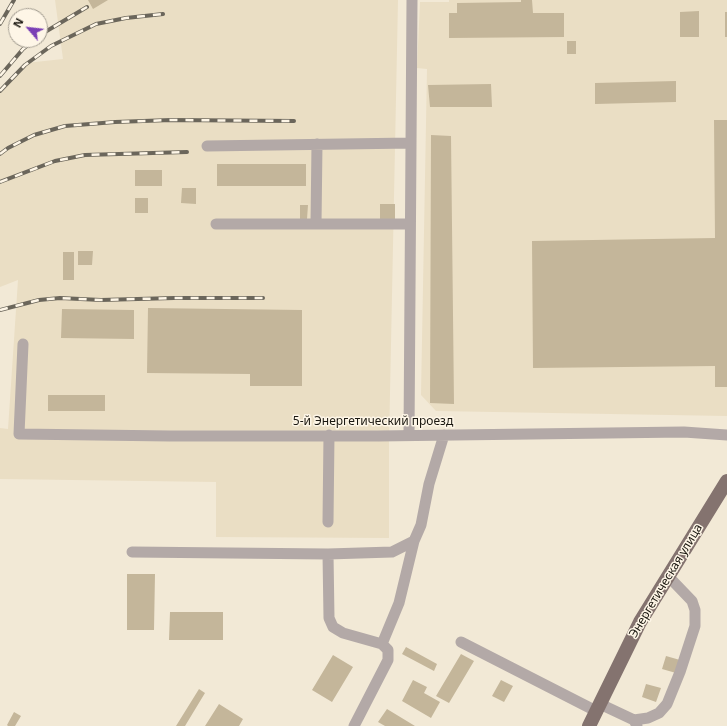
<!DOCTYPE html>
<html>
<head>
<meta charset="utf-8">
<style>
  body { margin:0 }
  #map { position:relative; width:727px; height:726px; overflow:hidden; background:#f2e9d6; font-family:"Noto Sans",sans-serif }
  canvas { display:block }
  .north { position:absolute; left:8px; top:8px; width:40px; height:40px; box-sizing:border-box; background:#fef6e7; border:1px solid #a39d91; border-radius:50%; rotate:298deg; font-size:11px; font-weight:700; line-height:16px; text-align:center; color:#1a1710 }
  .north::after { content:''; display:block; margin:auto; width:14px; height:18px; background:#7a3fb5; clip-path:polygon(50% 0,100% 100%,50% 72%,0 100%) }
</style>
</head>
<body>
<div id="map">
<canvas width="727" height="726"></canvas>
<div class="north">N</div>
</div>
<script>
const g = document.querySelector('canvas').getContext('2d');
g.lineJoin = 'round';
function fillPath(path, color) { g.fillStyle = color; g.fill(path, 'evenodd'); }
const toPath = rows => new Path2D(rows.map(r => 'M' + r).join(''));
function stroke(path, color, width, dash) { g.strokeStyle = color; g.lineWidth = width; g.lineCap = dash ? 'butt' : 'round'; g.setLineDash(dash || []); g.stroke(path); }
function label(font, color, halo, rows, align = 'center') {
  g.font = font + ' "Noto Sans",sans-serif'; g.lineWidth = 3; g.setLineDash([]); g.textBaseline = 'middle'; g.strokeStyle = halo; g.fillStyle = color; for (const [text, x, y, turn = 0] of rows) {
    g.save(); g.translate(x, y); g.rotate((+turn || 0) * Math.PI / 180); g.textAlign = isNaN(turn) ? turn : align; if (halo) g.strokeText(text, 0, 0); g.fillText(text, 0, 0); g.restore();
  }
}
const built = toPath([
  [55,0,398,0,389,442,389,538,216,537,216,482,0,479,0,428,8,429,18,280,0,287,0,89,26,63,63,59],
  [449,0,727,0,727,416,436,411,421,395,427,69,417,68,420,2,449,2]
]);
const building = toPath([
  [88,0,108,0,93,9],
  [521,0,532,0,533,13,564,13,564,37,449,38,449,13,457,13,457,3,521,2],
  [699,11,699,37,680,37,680,12],
  [725,12,727,12,727,37,725,37],
  [567,41,576,41,576,54,567,54],
  [676,81,676,102,595,104,595,83],
  [491,84,492,107,430,107,428,85],
  [714,120,727,120,727,387,715,387,715,366,533,368,532,241,715,238],
  [431,135,451,136,454,404,430,403],
  [217,164,306,164,306,186,217,186],
  [135,170,162,170,162,186,135,186],
  [182,188,196,188,196,204,181,203],
  [135,198,148,198,148,213,135,213],
  [380,204,395,204,395,219,380,219],
  [300,205,308,205,307,219,300,219],
  [78,251,93,251,92,265,78,265],
  [63,252,74,252,74,280,63,280],
  [148,308,302,310,302,386,250,386,250,374,147,373],
  [62,309,134,310,134,339,61,338],
  [48,395,105,395,105,411,48,411],
  [127,574,155,574,154,630,127,630],
  [170,612,223,612,223,640,169,640],
  [406,647,437,664,434,671,402,654],
  [461,654,474,661,449,703,436,696],
  [333,655,353,667,332,702,312,690],
  [666,656,680,660,676,673,662,669],
  [413,680,427,687,424,693,440,702,431,718,402,701],
  [501,680,513,686,504,702,492,696],
  [646,684,661,688,656,702,642,697],
  [199,689,205,693,185,726,176,726],
  [219,704,243,719,239,726,205,726],
  [387,709,415,726,385,726,378,722],
  [14,712,21,716,15,726,8,726,7,725]
]);
const minor = toPath([
  [207,146,411,143],
  [216,224,410,224],
  [316,224,317,144],
  [23,344,19,434,170,436,378,436,684,432,727,435],
  [409,435,412,0],
  [328,522,329,435],
  [132,552,328,554,392,552,414,541,421,525,429,484,444,435],
  [328,554,329,618,333,627,343,633,382,644,388,650,388,660,354,726],
  [461,642,596,711],
  [382,644,399,603,414,541],
  [600,704,634,720,637,726],
  [634,720,648,718,659,713,667,704,680,672,695,626,695,610,692,601,668,576]
]);
const major = toPath([
  [589,726,640,622,727,481]
]);
const rail = toPath([
  [0,24,14,0],
  [40,35,87,7],
  [0,76,23,49,34,40],
  [0,91,25,65,51,46,96,24,126,18,163,14],
  [0,154,8,148,34,135,65,126,115,122,171,120,294,121],
  [0,182,55,161,85,155,187,152],
  [0,310,39,300,60,298,101,300,174,298,263,298]
]);
const streetNames = [
  ["5-й Энергетический проезд",373,422],
  ["Энергетическая улица",666,581,-59]
];
fillPath(built, '#eadec4');
fillPath(building, '#c4b69a');
stroke(minor, '#b3a9a7', 11);
stroke(major, '#84736f', 14);
stroke(rail, '#6b665b', 4);
stroke(rail, '#fef6e7', 2.5, [8]);
label('12px', '#1a1710', '#fef6e7', streetNames);
</script>
</body>
</html>
